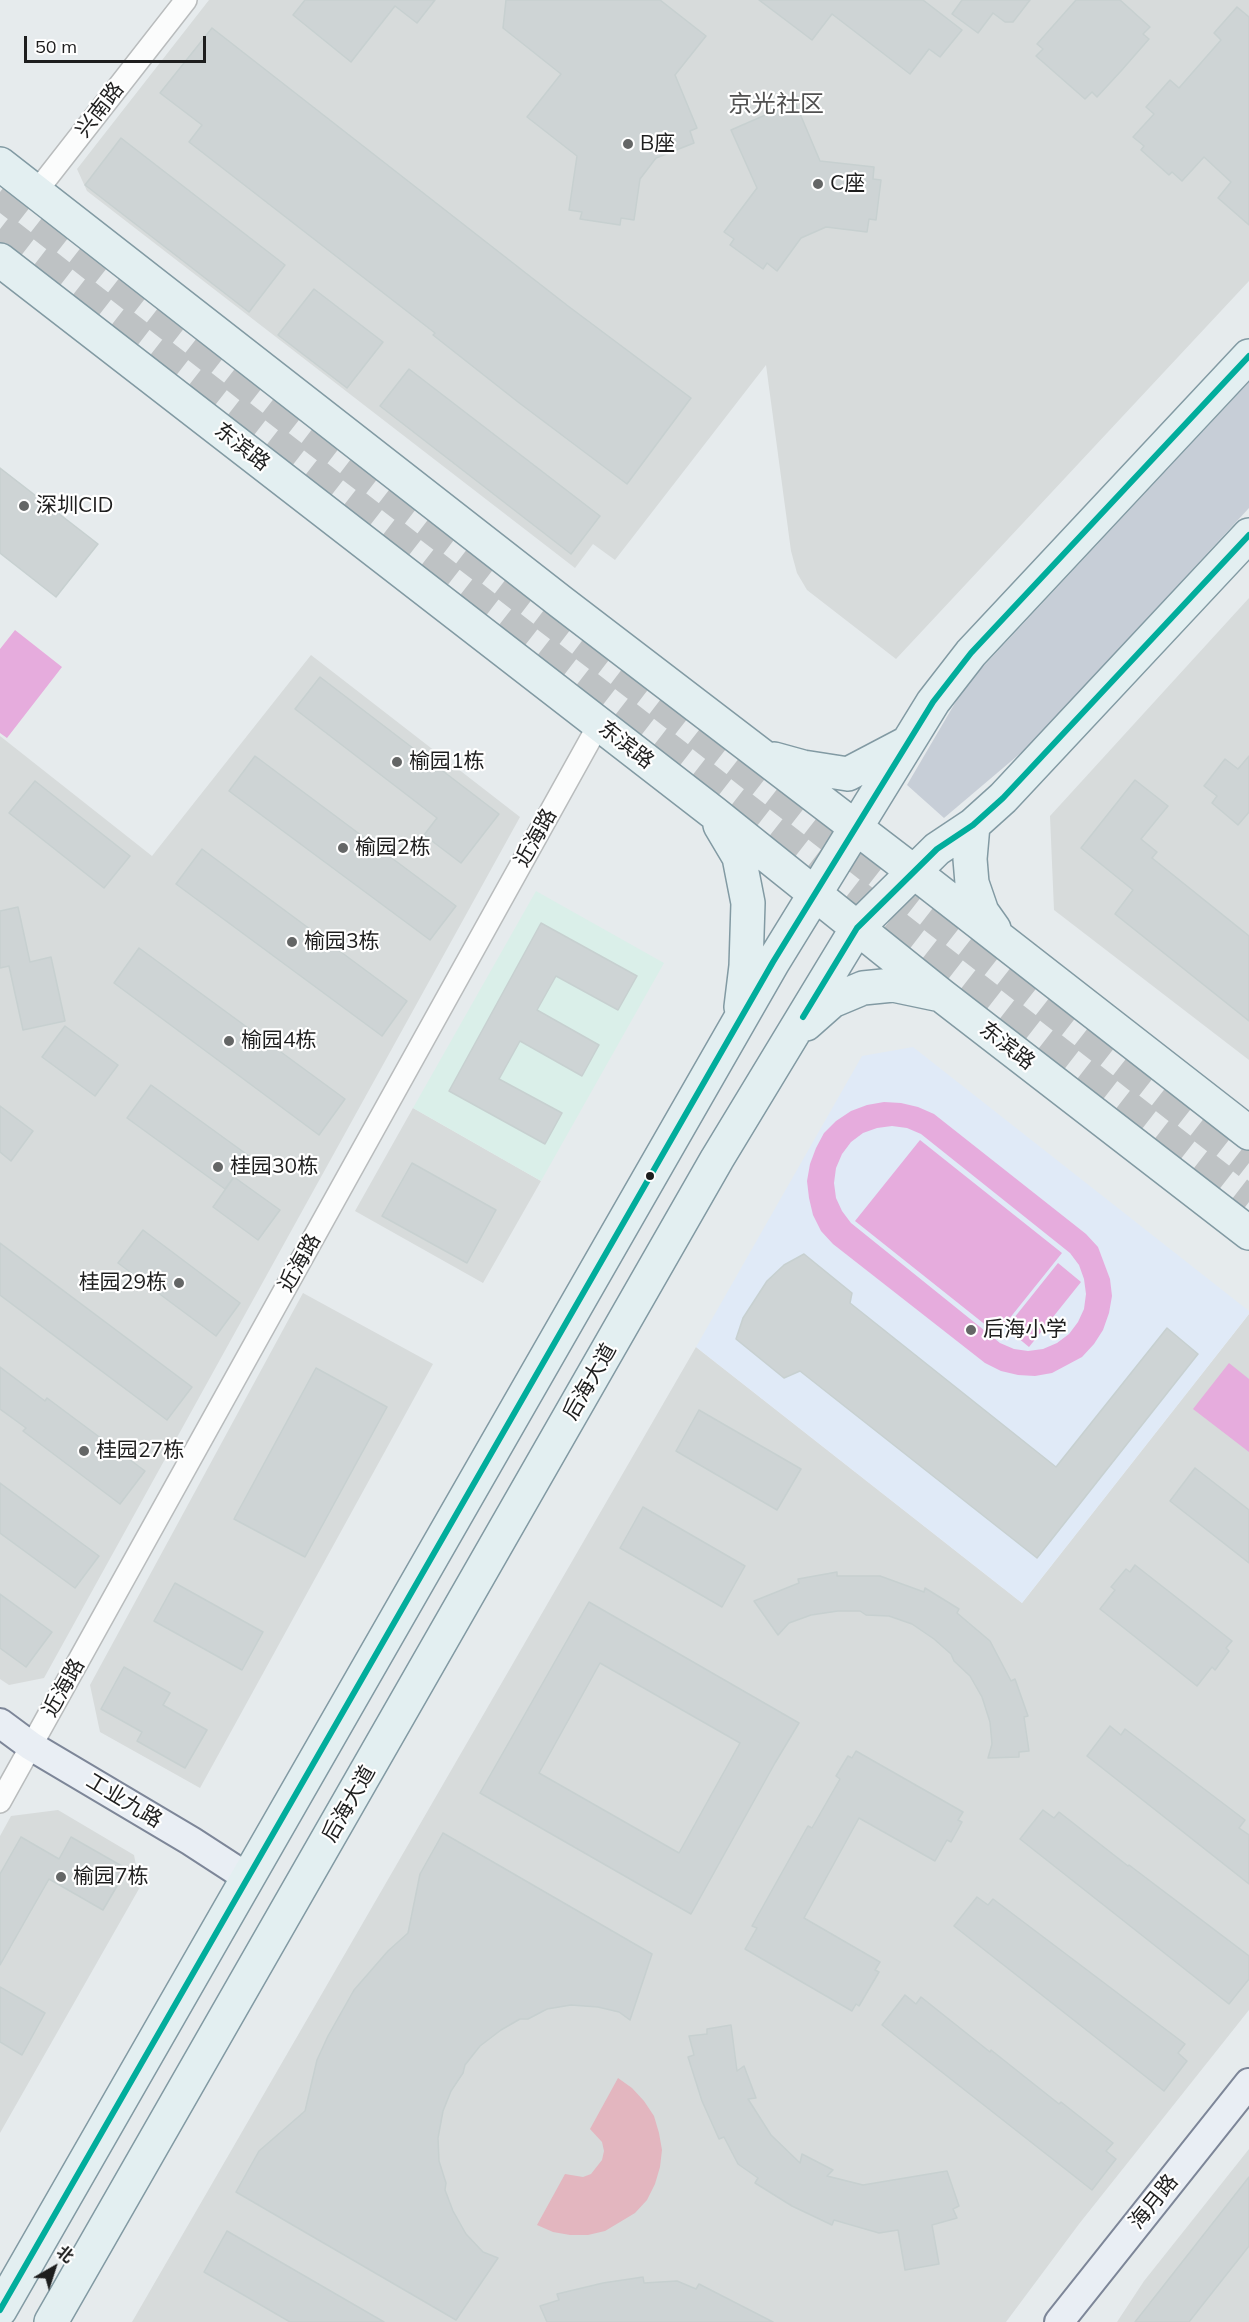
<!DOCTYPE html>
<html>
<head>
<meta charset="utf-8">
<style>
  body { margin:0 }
  #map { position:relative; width:1249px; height:2322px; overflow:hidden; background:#e6ebed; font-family:Mulish,"Noto Sans SC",sans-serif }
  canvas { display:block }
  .north { position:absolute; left:24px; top:2238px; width:60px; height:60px; -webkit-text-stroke:4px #fff; paint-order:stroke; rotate:39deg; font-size:16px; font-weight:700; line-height:24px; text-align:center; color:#1e1e1e }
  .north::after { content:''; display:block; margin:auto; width:21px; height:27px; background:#1e1e1e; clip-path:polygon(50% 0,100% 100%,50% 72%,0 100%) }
  .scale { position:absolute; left:24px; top:36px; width:182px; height:27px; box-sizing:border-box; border:3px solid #1e1e1e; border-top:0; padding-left:8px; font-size:18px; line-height:21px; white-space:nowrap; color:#1e1e1e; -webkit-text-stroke:4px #fff; paint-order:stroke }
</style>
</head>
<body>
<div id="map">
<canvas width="1249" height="2322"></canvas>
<div class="north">北</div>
<div class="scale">50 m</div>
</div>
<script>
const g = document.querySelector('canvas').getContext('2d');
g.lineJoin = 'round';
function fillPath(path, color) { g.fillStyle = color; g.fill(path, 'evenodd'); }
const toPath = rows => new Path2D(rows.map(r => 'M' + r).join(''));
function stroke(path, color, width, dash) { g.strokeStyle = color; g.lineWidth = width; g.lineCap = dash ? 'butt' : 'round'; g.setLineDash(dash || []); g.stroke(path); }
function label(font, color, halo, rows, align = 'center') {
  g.font = font + ' Mulish,"Noto Sans SC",sans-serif'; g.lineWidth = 4.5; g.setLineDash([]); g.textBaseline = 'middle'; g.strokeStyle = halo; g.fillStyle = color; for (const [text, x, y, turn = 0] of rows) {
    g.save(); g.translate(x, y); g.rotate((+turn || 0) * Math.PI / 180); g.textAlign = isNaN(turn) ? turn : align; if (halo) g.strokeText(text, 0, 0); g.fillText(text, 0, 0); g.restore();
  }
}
const residential = toPath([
  [209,0,1249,0,1249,281,896,659,807,590,797,573,791,551,766,365,615,560,593,544,575,568,87,191,77,169],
  [1249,598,1249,1060,1054,910,1050,816],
  [311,655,520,817,44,1678,9,1685,0,1679,0,736,152,856],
  [413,1108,541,1181,483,1283,355,1211],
  [303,1293,433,1364,200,1788,100,1732,90,1685],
  [1249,1314,1249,2010,1079,2224,1006,2322,132,2322,696,1347,1022,1603],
  [58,1810,134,1855,140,1887,0,2133,0,1836,11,1816],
  [1249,2149,1249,2322,1117,2322,1144,2281]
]);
const commercial = toPath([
  [536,891,664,963,541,1181,413,1108]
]);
const education = toPath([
  [913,1047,1249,1311,1249,1314,1022,1603,696,1347,862,1056]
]);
const construction = toPath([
  [1249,382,1249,508,1029,746,944,818,907,785,965,686]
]);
const pitch = toPath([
  [15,630,62,667,7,738,0,733,0,649],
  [884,1102,901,1103,918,1107,934,1114,1086,1234,1098,1247,1110,1279,1112,1296,1109,1313,1103,1330,1094,1344,1082,1357,1052,1373,1035,1376,1018,1375,1001,1371,985,1363,833,1244,821,1231,813,1215,809,1198,807,1181,810,1164,816,1148,824,1133,836,1121,851,1111,867,1105],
  [892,1126,907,1128,921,1134,1070,1253,1079,1265,1084,1279,1086,1294,1084,1309,1078,1322,1069,1334,1057,1343,1043,1349,1028,1351,1014,1349,1000,1343,851,1223,842,1211,836,1198,834,1183,836,1168,842,1154,851,1142,863,1133,877,1128],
  [920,1140,1062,1253,997,1334,855,1221],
  [1058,1263,1081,1282,1029,1347,1006,1328],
  [1229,1363,1249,1379,1249,1452,1193,1409]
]);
const water = toPath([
  [618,2078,632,2088,644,2101,654,2116,659,2133,662,2150,660,2167,655,2184,647,2200,635,2213,605,2231,588,2235,570,2235,553,2232,537,2225,565,2174,583,2177,591,2174,602,2160,604,2151,602,2142,590,2129]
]);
const building = toPath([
  [305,0,435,0,417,23,395,6,351,62,293,15,305,0],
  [506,0,660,0,706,36,675,75,697,128,690,131,694,143,656,158,640,179,634,220,621,218,620,225,580,219,582,212,569,210,577,156,527,117,561,74,503,28,506,0],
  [759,0,923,0,962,30,940,57,929,49,910,74,832,14,812,40,759,0],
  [962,0,1030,0,1013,22,1005,22,993,13,978,33,952,14,962,0],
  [1076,0,1120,0,1150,27,1143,34,1149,39,1121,71,1097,97,1092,92,1085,99,1036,56,1043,49,1037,44,1076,0],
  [1237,7,1249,17,1249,225,1218,198,1231,182,1204,157,1182,181,1172,172,1169,175,1141,150,1144,146,1133,137,1154,114,1146,107,1170,80,1179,88,1221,40,1214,33,1237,7],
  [212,28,568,306,691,398,627,484,518,402,433,335,435,333,189,142,202,125,160,93,212,28],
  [795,102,820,161,874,167,873,179,881,180,876,220,869,219,867,232,826,227,801,238,777,271,767,263,763,269,730,245,734,239,724,232,757,188,731,130,795,102],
  [121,138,285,265,249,312,85,185,121,138],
  [314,289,383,342,347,388,278,335,314,289],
  [409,369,600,516,571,554,380,406,409,369],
  [0,468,98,544,56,597,0,553,0,468],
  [320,677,499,814,461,863,424,835,437,818,295,709,320,677],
  [255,756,456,906,430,940,229,791,255,756],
  [1249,756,1249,812,1238,825,1212,803,1217,796,1204,786,1225,759,1238,769,1249,756],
  [1135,780,1168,806,1141,839,1157,852,1152,858,1249,936,1249,1021,1115,914,1133,890,1081,848,1135,780],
  [35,781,130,856,104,888,9,813,35,781],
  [202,849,407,1001,382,1036,176,884,202,849],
  [18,907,30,962,51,957,65,1021,23,1030,9,966,0,968,0,911,18,907],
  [541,923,637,976,618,1010,556,976,537,1010,599,1045,582,1076,520,1041,499,1079,562,1113,545,1144,449,1091,541,923],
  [139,948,345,1099,319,1135,114,983,139,948],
  [65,1026,118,1065,95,1096,42,1057,65,1026],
  [151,1085,249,1156,225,1189,127,1118,151,1085],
  [0,1106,33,1131,11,1161,0,1152,0,1106],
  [412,1163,496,1210,467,1263,382,1216,412,1163],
  [234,1177,280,1210,258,1240,213,1207,234,1177],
  [143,1230,240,1303,216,1336,118,1263,143,1230],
  [0,1243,192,1387,167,1420,0,1295,0,1243],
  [804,1254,852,1293,850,1303,1056,1467,1167,1328,1198,1354,1037,1558,800,1371,784,1378,736,1339,743,1318,767,1281,784,1265,804,1254],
  [0,1367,45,1401,47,1398,145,1471,120,1504,23,1431,26,1428,0,1409,0,1367],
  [316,1368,387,1407,305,1557,234,1519,316,1368],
  [699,1410,801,1469,777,1510,676,1451,699,1410],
  [1195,1468,1249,1510,1249,1563,1170,1501,1195,1468],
  [0,1483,99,1556,75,1588,0,1533,0,1483],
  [643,1507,745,1566,722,1607,620,1548,643,1507],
  [1135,1565,1232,1641,1226,1648,1229,1651,1215,1670,1212,1667,1197,1686,1100,1609,1115,1590,1111,1587,1126,1569,1130,1572,1135,1565],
  [837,1572,837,1576,880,1576,924,1592,925,1588,959,1609,957,1613,990,1641,1011,1681,1015,1679,1028,1716,1024,1717,1029,1751,1019,1752,1019,1757,988,1758,992,1744,990,1722,982,1697,970,1676,954,1661,951,1654,934,1639,912,1624,889,1616,866,1615,860,1611,838,1611,811,1615,789,1623,778,1635,754,1601,799,1583,798,1579,837,1572],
  [175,1583,263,1632,242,1670,154,1621,175,1583],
  [0,1594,52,1632,26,1667,0,1648,0,1594],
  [589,1602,799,1723,775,1763,691,1914,480,1793,589,1602],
  [600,1663,740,1743,679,1853,539,1773,600,1663],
  [124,1667,170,1693,163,1705,207,1730,185,1768,137,1741,142,1732,101,1709,124,1667],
  [1110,1726,1121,1735,1125,1729,1245,1820,1239,1828,1249,1835,1249,1884,1087,1756,1110,1726],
  [856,1751,963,1812,958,1820,962,1822,951,1842,947,1840,935,1861,859,1818,804,1918,880,1962,875,1970,879,1972,859,2006,856,2004,852,2011,745,1949,757,1928,752,1926,808,1826,812,1828,840,1779,836,1776,848,1756,852,1758,856,1751],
  [1043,1810,1054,1818,1059,1812,1128,1866,1129,1865,1249,1956,1249,1979,1229,2004,1020,1839,1043,1810],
  [443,1833,652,1954,630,2020,619,2012,598,2007,571,2005,547,2009,528,2019,520,2019,501,2030,480,2046,465,2065,463,2073,451,2091,443,2111,438,2138,439,2161,446,2183,445,2190,453,2211,466,2234,483,2252,498,2258,456,2320,236,2192,259,2151,305,2111,317,2060,328,2036,354,1990,388,1951,408,1933,420,1874,443,1833],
  [21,1837,59,1859,71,1837,127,1869,103,1910,49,1879,0,1965,0,1874,21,1837],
  [977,1897,988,1905,993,1899,1185,2044,1178,2053,1187,2061,1164,2091,954,1926,977,1897],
  [0,1987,45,2013,22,2055,0,2042,0,1987],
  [905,1995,916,2004,921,1997,990,2052,991,2050,1059,2104,1061,2102,1113,2143,1106,2151,1116,2159,1092,2190,882,2025,905,1995],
  [731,2025,737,2071,744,2066,756,2098,748,2099,771,2135,800,2163,802,2154,833,2170,827,2176,863,2185,947,2171,959,2206,953,2209,957,2218,932,2225,939,2264,905,2270,898,2230,879,2233,834,2220,832,2225,792,2206,755,2183,758,2178,738,2164,724,2137,719,2139,702,2101,688,2057,694,2055,689,2036,707,2034,707,2029,731,2025],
  [1249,2177,1249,2246,1189,2322,1135,2322,1249,2177],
  [227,2231,384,2322,290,2322,204,2272,227,2231],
  [643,2277,644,2283,677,2281,696,2289,699,2284,773,2322,547,2322,540,2306,559,2300,557,2294,603,2283,643,2277]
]);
const highwayTunnel = toPath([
  [0,192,298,425,663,705,1249,1163],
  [0,229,1249,1202]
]);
const street = toPath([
  [36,192,186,0],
  [0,1802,599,724]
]);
const secondary = toPath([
  [0,1723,31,1746,191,1841,248,1878],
  [1059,2322,1249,2083]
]);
const primary = toPath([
  [0,164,561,602,927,882,1249,1133],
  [0,260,714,813,941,995,1249,1233],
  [774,759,803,767,848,774,907,743],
  [720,825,739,857,748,903,746,966,741,1007],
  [973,825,970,859,972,883,982,912,994,929],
  [806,1024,832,1001,863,988,893,985,936,994],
  [0,2310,773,962,933,702,971,653,1249,356],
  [51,2322,717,1159,857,928,937,849,973,825,1003,798,1249,535]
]);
const bus1 = toPath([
  [803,1017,857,928,937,849,973,825,1003,798,1249,535],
  [0,2310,773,962,933,702,971,653,1249,356]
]);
const markers = [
  [628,144,6,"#646666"],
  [818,184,6,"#646666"],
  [24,506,6,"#646666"],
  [397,762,6,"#646666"],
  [343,848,6,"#646666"],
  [292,942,6,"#646666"],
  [229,1041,6,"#646666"],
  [218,1167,6,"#646666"],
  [650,1176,5,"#1e1e1e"],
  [179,1283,6,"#646666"],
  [971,1330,6,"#646666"],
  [84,1451,6,"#646666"],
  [61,1877,6,"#646666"]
];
const streetNames = [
  ["兴南路",100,110,-52],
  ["东滨路",242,447,38],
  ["东滨路",626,745,38],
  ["近海路",536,838,-61],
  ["东滨路",1007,1046,38],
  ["近海路",300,1263,-61],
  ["后海大道",590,1382,-60],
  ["近海路",64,1688,-61],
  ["工业九路",124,1801,31],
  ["后海大道",349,1804,-60],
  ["海月路",1154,2202,-51]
];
const poiNames = [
  ["B座",640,144],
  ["C座",830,184],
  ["深圳CID",36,506],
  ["榆园1栋",409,762],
  ["榆园2栋",355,848],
  ["榆园3栋",304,942],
  ["榆园4栋",241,1041],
  ["桂园30栋",230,1167],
  ["桂园29栋",167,1283,"right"],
  ["后海小学",983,1330],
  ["桂园27栋",96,1451],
  ["榆园7栋",73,1877]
];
const quarterNames = [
  ["京光社区",776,105]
];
fillPath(residential, '#d7dbdb');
fillPath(commercial, '#daefe9');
fillPath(education, '#e0eaf7');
fillPath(construction, '#c7ced7');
fillPath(pitch, '#e6acdd');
fillPath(water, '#e3b6bf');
fillPath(building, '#ced4d5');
stroke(building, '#c7d0d0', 1.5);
stroke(highwayTunnel, '#bec2c4', 33, [33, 16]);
stroke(street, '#b9bcbd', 24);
stroke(secondary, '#7d8698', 32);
stroke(primary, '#829aa3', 36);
stroke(street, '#fbfcfc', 21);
stroke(secondary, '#e9eef4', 28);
stroke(primary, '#e3eff1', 33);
stroke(bus1, '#01ad9c', 6);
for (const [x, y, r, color] of markers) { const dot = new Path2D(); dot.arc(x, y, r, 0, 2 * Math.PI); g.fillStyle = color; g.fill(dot); stroke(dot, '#fff', 2); }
label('21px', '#1e1e1e', '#fff', streetNames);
label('21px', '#1e1e1e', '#fff', poiNames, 'left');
label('24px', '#515151', '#fff', quarterNames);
</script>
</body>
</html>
